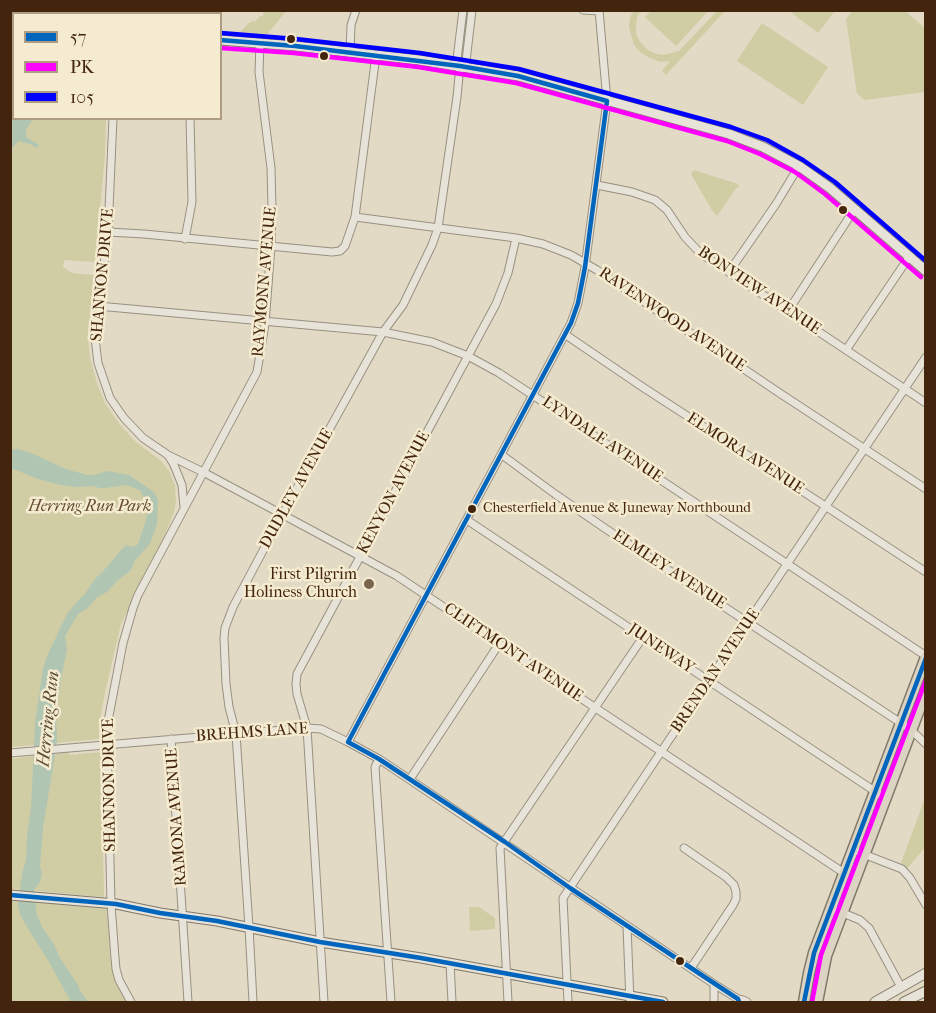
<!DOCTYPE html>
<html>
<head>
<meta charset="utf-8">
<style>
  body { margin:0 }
  #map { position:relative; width:936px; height:1013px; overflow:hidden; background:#e2dac4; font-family:"IM FELL French Canon",serif }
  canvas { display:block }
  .frame { position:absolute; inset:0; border:12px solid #43250d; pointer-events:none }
  .legend { position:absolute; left:12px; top:12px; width:210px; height:108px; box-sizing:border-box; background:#f5ebd0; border:2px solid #ae9c82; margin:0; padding:8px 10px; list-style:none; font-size:18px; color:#43250d }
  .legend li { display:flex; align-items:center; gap:12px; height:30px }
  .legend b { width:30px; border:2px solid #ae9c82 }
</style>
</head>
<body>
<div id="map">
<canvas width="936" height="1013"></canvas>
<div class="frame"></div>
<ul class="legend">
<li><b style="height:8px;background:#0065bd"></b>57</li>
<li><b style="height:8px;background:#f0f"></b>PK</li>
<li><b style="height:8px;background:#00f"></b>105</li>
</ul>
</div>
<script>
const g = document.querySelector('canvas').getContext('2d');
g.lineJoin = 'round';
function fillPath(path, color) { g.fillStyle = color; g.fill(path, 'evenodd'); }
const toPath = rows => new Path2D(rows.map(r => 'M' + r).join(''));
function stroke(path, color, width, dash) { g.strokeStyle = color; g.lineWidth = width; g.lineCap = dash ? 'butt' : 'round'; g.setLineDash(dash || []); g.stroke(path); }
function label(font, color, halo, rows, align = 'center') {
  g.font = font + ' "IM FELL French Canon",serif'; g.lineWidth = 5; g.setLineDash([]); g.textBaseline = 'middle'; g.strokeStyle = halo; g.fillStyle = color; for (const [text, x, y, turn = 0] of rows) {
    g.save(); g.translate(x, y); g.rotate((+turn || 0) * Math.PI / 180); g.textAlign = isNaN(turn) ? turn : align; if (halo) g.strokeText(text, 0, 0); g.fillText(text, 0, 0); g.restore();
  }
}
const green = toPath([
  [634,10,641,11,637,17,636,27,636,34,640,42,648,50,653,53,663,55,679,51,717,11,725,11,666,75,662,71,670,61,660,62,650,58,641,53,634,45,629,27,630,17],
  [264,11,286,11,266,36,240,32,250,22,256,21,260,16,263,16],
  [651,11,651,10,708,11,676,46,645,17],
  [789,11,835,11,818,33],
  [852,11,905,11,925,28,925,92,865,100,857,94,846,19],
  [762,23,828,67,803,105,737,61],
  [11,42,14,42,14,118,106,119,105,155,95,262,64,260,63,267,72,273,94,275,88,339,90,357,97,383,105,403,121,426,136,442,161,461,169,471,175,485,176,501,174,512,162,542,121,624,106,688,100,719,99,739,11,747],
  [694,170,738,184,739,187,737,187,717,216,713,212,691,174],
  [69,752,69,755,101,752,104,897,11,889,11,759,33,756,33,758,55,756,56,754],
  [925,798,925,847,907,869,901,863],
  [10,900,107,909,111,965,117,985,126,1002,11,1002],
  [469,907,479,907,495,918,495,929,470,931]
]);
const water = toPath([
  [14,118,33,119,26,130,26,137,39,145,37,148,30,144,19,141,11,149,11,122],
  [18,449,31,453,66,469,87,475,94,475,108,471,129,475,151,490,155,494,158,500,157,524,150,544,135,560,131,570,117,581,107,592,97,597,88,608,78,614,65,636,67,649,61,679,56,714,57,742,43,828,40,867,42,874,40,882,34,890,37,915,42,927,54,944,60,958,78,985,80,991,88,1002,71,1002,49,962,24,922,20,914,18,905,22,874,26,860,27,837,31,808,35,724,43,669,47,656,67,614,81,597,83,597,94,580,108,566,121,550,126,545,133,547,138,544,147,517,145,501,141,491,127,485,105,488,98,488,96,486,76,487,61,485,38,479,11,468,10,450]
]);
const street = toPath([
  [583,10,599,11],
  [119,14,119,10],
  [350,52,351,25,356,10],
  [460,66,466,61,472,10],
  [113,118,108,232,95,338,98,363,110,398,124,418,143,438,168,455,174,465,182,485,184,507],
  [597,185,632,192,655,200,667,210,685,237,700,253,926,403],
  [355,217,516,238,543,244,571,255,597,270,781,394,926,489],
  [108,232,144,234,332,252,340,251,345,246,355,217,376,55],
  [185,239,192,202,190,118],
  [729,272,776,204,799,166],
  [98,306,383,332,432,342,468,356,499,373,563,415,926,656],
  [788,311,854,210],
  [566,335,641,386,738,449,926,572],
  [846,350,909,257],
  [168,455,205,473,397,576,844,873],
  [502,455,555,494,606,529,910,729,926,744],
  [467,520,885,798],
  [171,739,188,1002],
  [348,742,571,323,578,303,585,267,607,101,599,10],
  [10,753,307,728,321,729,348,742,379,759,714,984,738,999,743,1000,747,1002],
  [379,759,375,767,391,1002],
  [410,779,499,644],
  [684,848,726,877,734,885,736,892,736,899,733,905,691,968],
  [853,850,902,869,910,878,926,905],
  [831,908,860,920,869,928,901,987],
  [627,926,630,1002],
  [450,963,452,1002],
  [131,1002,119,980,116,969,115,958,111,904,107,732,108,721,123,643,133,608,138,595,257,372,265,324,271,246,272,209,271,168,259,72,260,42],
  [253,1002,249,927,236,734,229,707,226,684,224,638,225,628,233,607,282,515,383,332,403,305,432,245,438,228,457,97,460,66,457,59,463,10],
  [324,1002,307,728,297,694,296,684,297,674,496,304,508,273,516,238],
  [508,1002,500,848,643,637],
  [568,1002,563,898,926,357],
  [714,1002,714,984]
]);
const secondary = toPath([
  [10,31,14,31],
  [220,40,295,46,419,60,518,76,729,134,763,147,799,166,816,178,830,188,926,271],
  [10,895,116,904,160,913,217,921,320,942,421,958,663,1002],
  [875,1002,926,973],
  [904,1002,926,991]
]);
const primary = toPath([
  [804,1002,809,973,814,953,926,657],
  [817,1002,826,956,926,691]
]);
const bus1 = toPath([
  [220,40,295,46,460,66,518,76,607,101],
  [348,742,571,323,578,303,585,267,607,101],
  [348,742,379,759,505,842,570,888,738,999,739,1002],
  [10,895,116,904,160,913,217,921,320,942,421,958,663,1002],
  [804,1002,814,953,926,658]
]);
const bus2 = toPath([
  [220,48,294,53,418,67,516,83,727,141,760,154,795,172,825,194,921,277],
  [812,1002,821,955,926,680]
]);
const bus3 = toPath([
  [221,33,296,39,420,53,519,69,731,127,767,140,803,160,835,182,926,261]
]);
const markers = [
  [291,39,5,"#43250d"],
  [324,56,5,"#43250d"],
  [843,210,5,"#43250d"],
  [472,509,5,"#43250d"],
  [369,584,6,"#7b644d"],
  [680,961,5,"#43250d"]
];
const busNames = [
  ["Chesterfield Avenue & Juneway Northbound",483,509]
];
const streetNames = [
  ["SHANNON DRIVE",103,275,-85],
  ["RAYMONN AVENUE",265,282,-85],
  ["BONVIEW AVENUE",759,291,34],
  ["RAVENWOOD AVENUE",672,320,34],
  ["LYNDALE AVENUE",602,440,34],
  ["ELMORA AVENUE",745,454,33],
  ["DUDLEY AVENUE",297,489,-61],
  ["KENYON AVENUE",394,493,-62],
  ["ELMLEY AVENUE",669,570,33],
  ["JUNEWAY",661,649,34],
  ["CLIFTMONT AVENUE",513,653,34],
  ["BRENDAN AVENUE",716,671,-56],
  ["BREHMS LANE",252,733,-4],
  ["SHANNON DRIVE",110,785,-91],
  ["RAMONA AVENUE",177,817,-94]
];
const parkNames = [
  ["Herring Run Park",90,507]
];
const poiNames = [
  ["First Pilgrim",357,575],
  ["Holiness Church",357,593]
];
const waterNames = [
  ["Herring Run",49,719,-84]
];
fillPath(green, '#d0cca4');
fillPath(water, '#b0c6b3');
stroke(street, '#989081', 9);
stroke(secondary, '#817869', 11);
stroke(primary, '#817869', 13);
stroke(street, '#e8e3d8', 7);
stroke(secondary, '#e8e3d8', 9);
stroke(primary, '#dcd4c3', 10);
stroke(bus1, '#0065bd', 4.5);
stroke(bus2, '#f0f', 4.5);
stroke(bus3, '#00f', 4.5);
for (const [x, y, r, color] of markers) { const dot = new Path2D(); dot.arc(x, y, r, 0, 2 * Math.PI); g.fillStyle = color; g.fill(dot); stroke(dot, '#f5ebd0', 2); }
label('14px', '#43250d', '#f5ebd0', busNames, 'left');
label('16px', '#43250d', '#f5ebd0', streetNames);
label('italic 16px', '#624c2c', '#f5ebd0', parkNames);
label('16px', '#43250d', '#f5ebd0', poiNames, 'right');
label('italic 18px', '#594b35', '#f5ebd0', waterNames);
</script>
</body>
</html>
